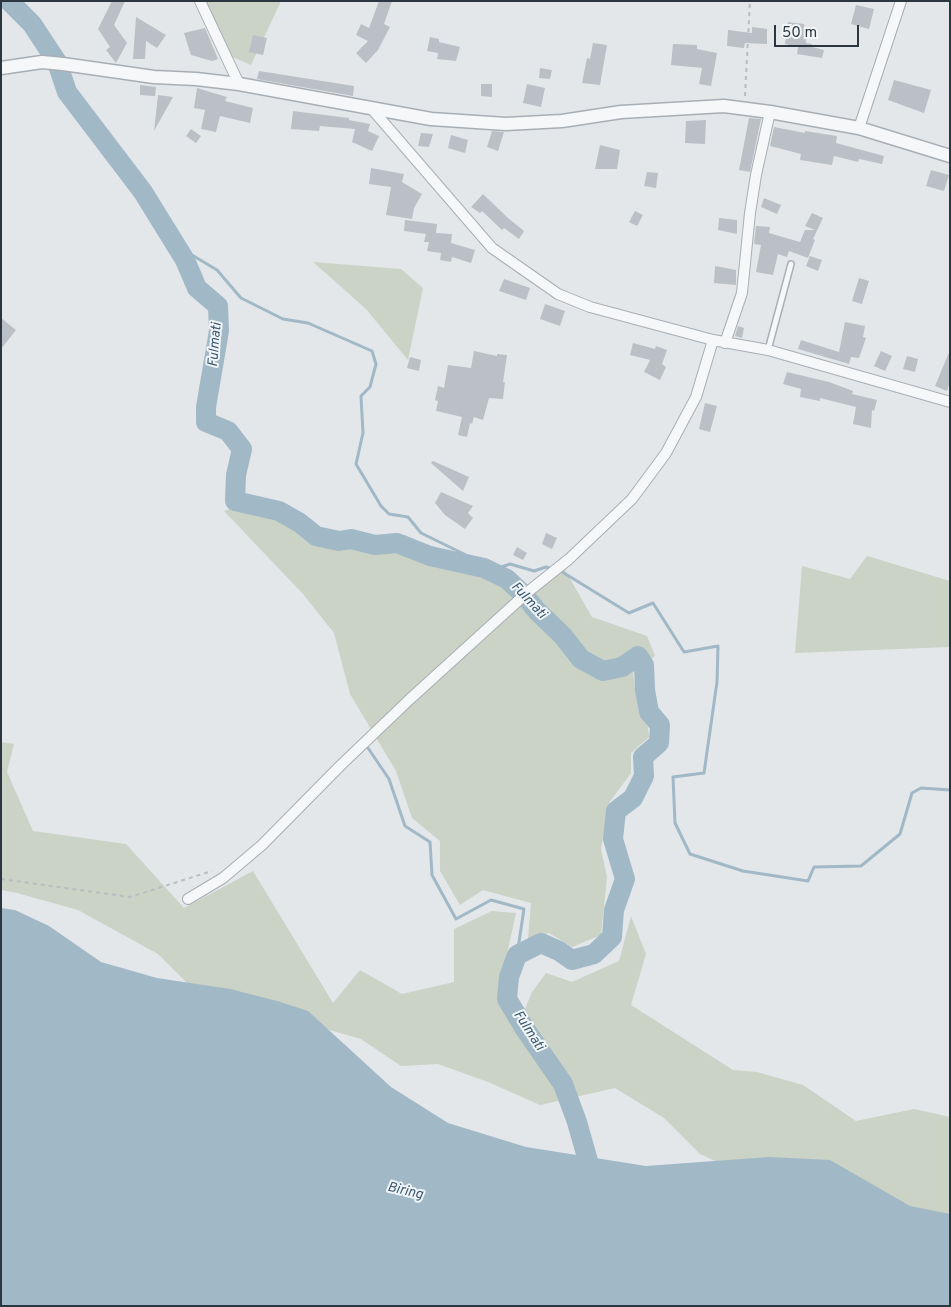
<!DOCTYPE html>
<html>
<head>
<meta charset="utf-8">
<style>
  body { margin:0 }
  #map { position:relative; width:951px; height:1307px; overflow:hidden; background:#e3e7ea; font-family:Overpass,sans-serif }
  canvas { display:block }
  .frame { position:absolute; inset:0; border:2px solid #2c3641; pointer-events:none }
  .scale { position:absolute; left:774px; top:25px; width:85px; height:22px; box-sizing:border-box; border:2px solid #2c3641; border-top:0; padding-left:6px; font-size:15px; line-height:18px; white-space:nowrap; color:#2c3641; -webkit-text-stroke:4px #f2f5f7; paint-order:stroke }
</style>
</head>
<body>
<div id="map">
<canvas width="951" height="1307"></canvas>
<div class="frame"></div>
<div class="scale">50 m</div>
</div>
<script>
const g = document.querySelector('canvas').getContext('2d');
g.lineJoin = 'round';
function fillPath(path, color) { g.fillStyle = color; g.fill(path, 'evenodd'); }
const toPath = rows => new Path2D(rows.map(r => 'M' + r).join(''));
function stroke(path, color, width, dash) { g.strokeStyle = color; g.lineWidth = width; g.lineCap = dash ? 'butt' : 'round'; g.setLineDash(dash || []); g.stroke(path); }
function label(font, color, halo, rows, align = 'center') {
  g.font = font + ' Overpass,sans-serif'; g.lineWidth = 4; g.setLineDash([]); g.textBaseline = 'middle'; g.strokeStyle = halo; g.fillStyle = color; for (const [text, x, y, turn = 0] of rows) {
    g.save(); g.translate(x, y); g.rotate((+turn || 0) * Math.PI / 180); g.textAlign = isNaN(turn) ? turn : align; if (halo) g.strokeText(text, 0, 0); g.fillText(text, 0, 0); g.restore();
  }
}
const green = toPath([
  [198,1,281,1,251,65,228,55],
  [313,262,401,269,423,288,408,360,366,309],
  [245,503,279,511,300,523,316,536,405,535,507,584,518,597,565,570,592,617,647,636,655,656,633,673,639,714,648,727,649,737,631,753,631,773,609,803,601,849,607,877,601,935,572,947,549,933,528,938,531,903,483,890,460,905,440,871,440,841,412,818,396,771,350,694,334,633,303,594,224,511],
  [867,556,950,581,950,647,795,653,802,566,850,579],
  [1,742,14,744,7,772,33,831,126,844,184,908,253,871,333,1003,360,970,402,994,454,982,454,929,492,911,516,913,500,986,500,1006,516,1031,532,992,546,973,572,982,619,961,631,916,646,954,631,1005,733,1070,757,1072,803,1085,856,1121,914,1109,950,1117,950,1237,785,1193,700,1154,664,1118,615,1088,540,1105,488,1082,438,1064,401,1066,361,1039,280,1016,191,987,158,954,78,910,17,893,1,890]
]);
const water = toPath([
  [1,908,15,910,49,926,101,962,157,978,230,989,277,1001,308,1011,391,1087,448,1123,526,1147,646,1166,769,1157,830,1160,910,1206,950,1214,950,1306,1,1306]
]);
const stream = toPath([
  [177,246,217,270,241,298,283,319,308,323,372,351,376,364,370,387,361,396,363,433,356,464,381,506,389,514,408,517,421,533,470,557,490,571,510,564,534,571,546,567,552,569],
  [559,570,629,613,653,603,684,652,718,646,717,682,704,773,673,777,675,823,690,854,743,871,808,881,814,867,861,866,900,834,912,793,921,788,950,790],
  [368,748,389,779,405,826,430,842,432,875,456,919,491,900,524,909,517,955]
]);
const river = toPath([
  [9,1,32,24,57,62,67,92,143,192,185,260,197,288,218,306,219,331,206,407,206,422,228,431,242,449,236,475,235,501,279,511,300,523,316,536,339,541,351,539,375,545,397,543,430,556,484,568,507,579,524,595,537,611,563,636,581,659,603,671,622,667,638,656,644,665,645,690,649,712,660,725,659,743,643,757,644,776,633,798,616,811,613,839,625,879,614,910,612,937,594,954,572,960,559,951,541,943,517,955,509,977,507,999,525,1029,563,1084,577,1122,594,1182]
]);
const building = toPath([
  [112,1,125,1,114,25,127,43,116,63,106,50,110,47,98,29],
  [379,1,392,1,384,24,390,27,378,50,366,63,356,53,368,41,356,35,361,24,369,28],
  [856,5,874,9,869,29,851,24],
  [136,17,166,35,157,48,146,41,145,59,133,59],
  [788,22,804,24,806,43,812,44,812,47,824,50,822,58,797,54,798,47,785,44],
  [752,27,767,29,767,44,745,43,744,48,727,46,728,30,752,33],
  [205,28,218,59,212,61,191,55,184,33],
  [253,35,267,38,263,55,249,52],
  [430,37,439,39,439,42,460,47,456,61,437,59,438,53,427,51],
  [593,43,607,45,600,85,582,83,587,58,590,59],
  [673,44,697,45,697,49,717,53,711,86,699,84,702,68,671,65],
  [540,68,552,70,550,79,539,78],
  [259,71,354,86,353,96,257,79],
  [894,80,931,90,924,113,888,100],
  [481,84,492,84,492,97,481,96],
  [527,84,545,88,541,107,523,103],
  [140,85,156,87,155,96,140,95],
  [197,88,227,97,225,101,253,108,250,123,220,116,216,132,201,129,205,110,194,108],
  [158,95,173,97,154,131],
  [293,111,349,118,349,120,370,124,368,131,379,136,372,151,352,142,355,129,320,126,319,131,291,129],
  [749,118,761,119,750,172,739,170],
  [706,120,705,144,685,143,686,121],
  [774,127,805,133,805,131,837,136,836,143,884,156,882,164,859,159,858,162,834,156,832,165,800,160,801,154,770,146],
  [191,129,201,136,196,143,186,136],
  [492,131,504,132,498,151,487,147],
  [421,133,433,134,429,147,418,146],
  [451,135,468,140,465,153,448,148],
  [600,145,620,150,617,169,595,169],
  [371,168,404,174,402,182,422,194,414,208,412,219,386,215,391,187,369,184],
  [931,170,949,175,944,191,926,186],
  [647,172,658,173,656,188,644,186],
  [483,194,508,218,524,231,519,239,504,228,502,230,482,211,480,213,471,207],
  [764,198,781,205,777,214,761,207],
  [635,211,643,215,637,226,629,222],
  [812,213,823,218,813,239,815,240,808,258,789,251,787,257,778,254,773,275,756,272,761,245,754,244,756,226,770,227,769,233,800,242,805,230,815,230,805,226],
  [719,218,737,220,737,234,718,230],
  [405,220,437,224,436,233,452,234,451,243,475,250,471,263,452,257,451,262,440,260,441,253,427,251,429,242,424,242,426,234,404,231],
  [810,256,822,260,818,271,806,266],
  [715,266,736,270,736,285,714,283],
  [859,278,869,281,862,304,852,301],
  [504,279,530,288,526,300,499,291],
  [545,304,565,311,560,326,540,319],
  [1,318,16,330,1,349],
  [845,322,865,326,863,337,866,338,859,358,851,357,849,364,798,349,801,340,839,352],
  [738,326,744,328,742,338,735,336],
  [633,343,655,349,656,346,667,350,662,364,666,367,660,380,644,372,650,360,630,355],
  [950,350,950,382,947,391,935,386],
  [474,351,497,356,497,354,507,355,503,382,505,382,503,399,489,398,483,420,474,417,472,424,470,423,467,437,458,435,462,417,436,411,438,401,435,400,438,386,444,388,448,365,471,368],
  [881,351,892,356,885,371,874,366],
  [907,356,918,359,915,372,903,369],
  [410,357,421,360,419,371,407,368],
  [787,372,829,382,853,391,852,394,877,400,874,411,872,410,871,428,853,424,856,407,820,398,820,401,800,397,801,389,783,384],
  [705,403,717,406,710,432,699,429],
  [433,461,469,477,463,491,431,463],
  [441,492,473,506,468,513,473,518,465,529,445,515,435,503],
  [546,533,557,538,552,549,542,544],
  [517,547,527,553,523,560,513,555]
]);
const path = toPath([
  [745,96,750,1],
  [1,879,130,897,212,871]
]);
const service = toPath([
  [768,350,791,264]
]);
const minor = toPath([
  [200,1,239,84],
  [371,108,492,248,558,294,590,307,713,340,768,350,950,402],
  [859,128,901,1],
  [725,343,742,293,750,213,756,175,770,112],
  [188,899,223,878,262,845,341,765,410,699,529,591,569,559,632,499,666,453,696,397,713,340]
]);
const tertiary = toPath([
  [1,68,42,62,63,64,154,77,196,79,239,84,431,119,506,124,562,121,621,112,724,106,770,112,859,128,950,156]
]);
const waterNames = [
  ["Fulmati",216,345,-85],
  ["Fulmati",528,601,47],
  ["Fulmati",528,1031,57],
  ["Biring",405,1192,13]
];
fillPath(green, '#cad3c5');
fillPath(water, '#a1b8c7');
stroke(stream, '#a1b8c7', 3);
stroke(river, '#a1b8c7', 20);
fillPath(building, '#bac0c6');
stroke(service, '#a8aeb4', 8);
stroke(minor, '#a8aeb4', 12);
stroke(tertiary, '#a8aeb4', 15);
stroke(path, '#b9bdc1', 2, [4, 4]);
stroke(service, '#f5f7f8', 5);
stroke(minor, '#f5f7f8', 10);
stroke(tertiary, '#f5f7f8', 12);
label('italic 14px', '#395972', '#f2f5f7', waterNames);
</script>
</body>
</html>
